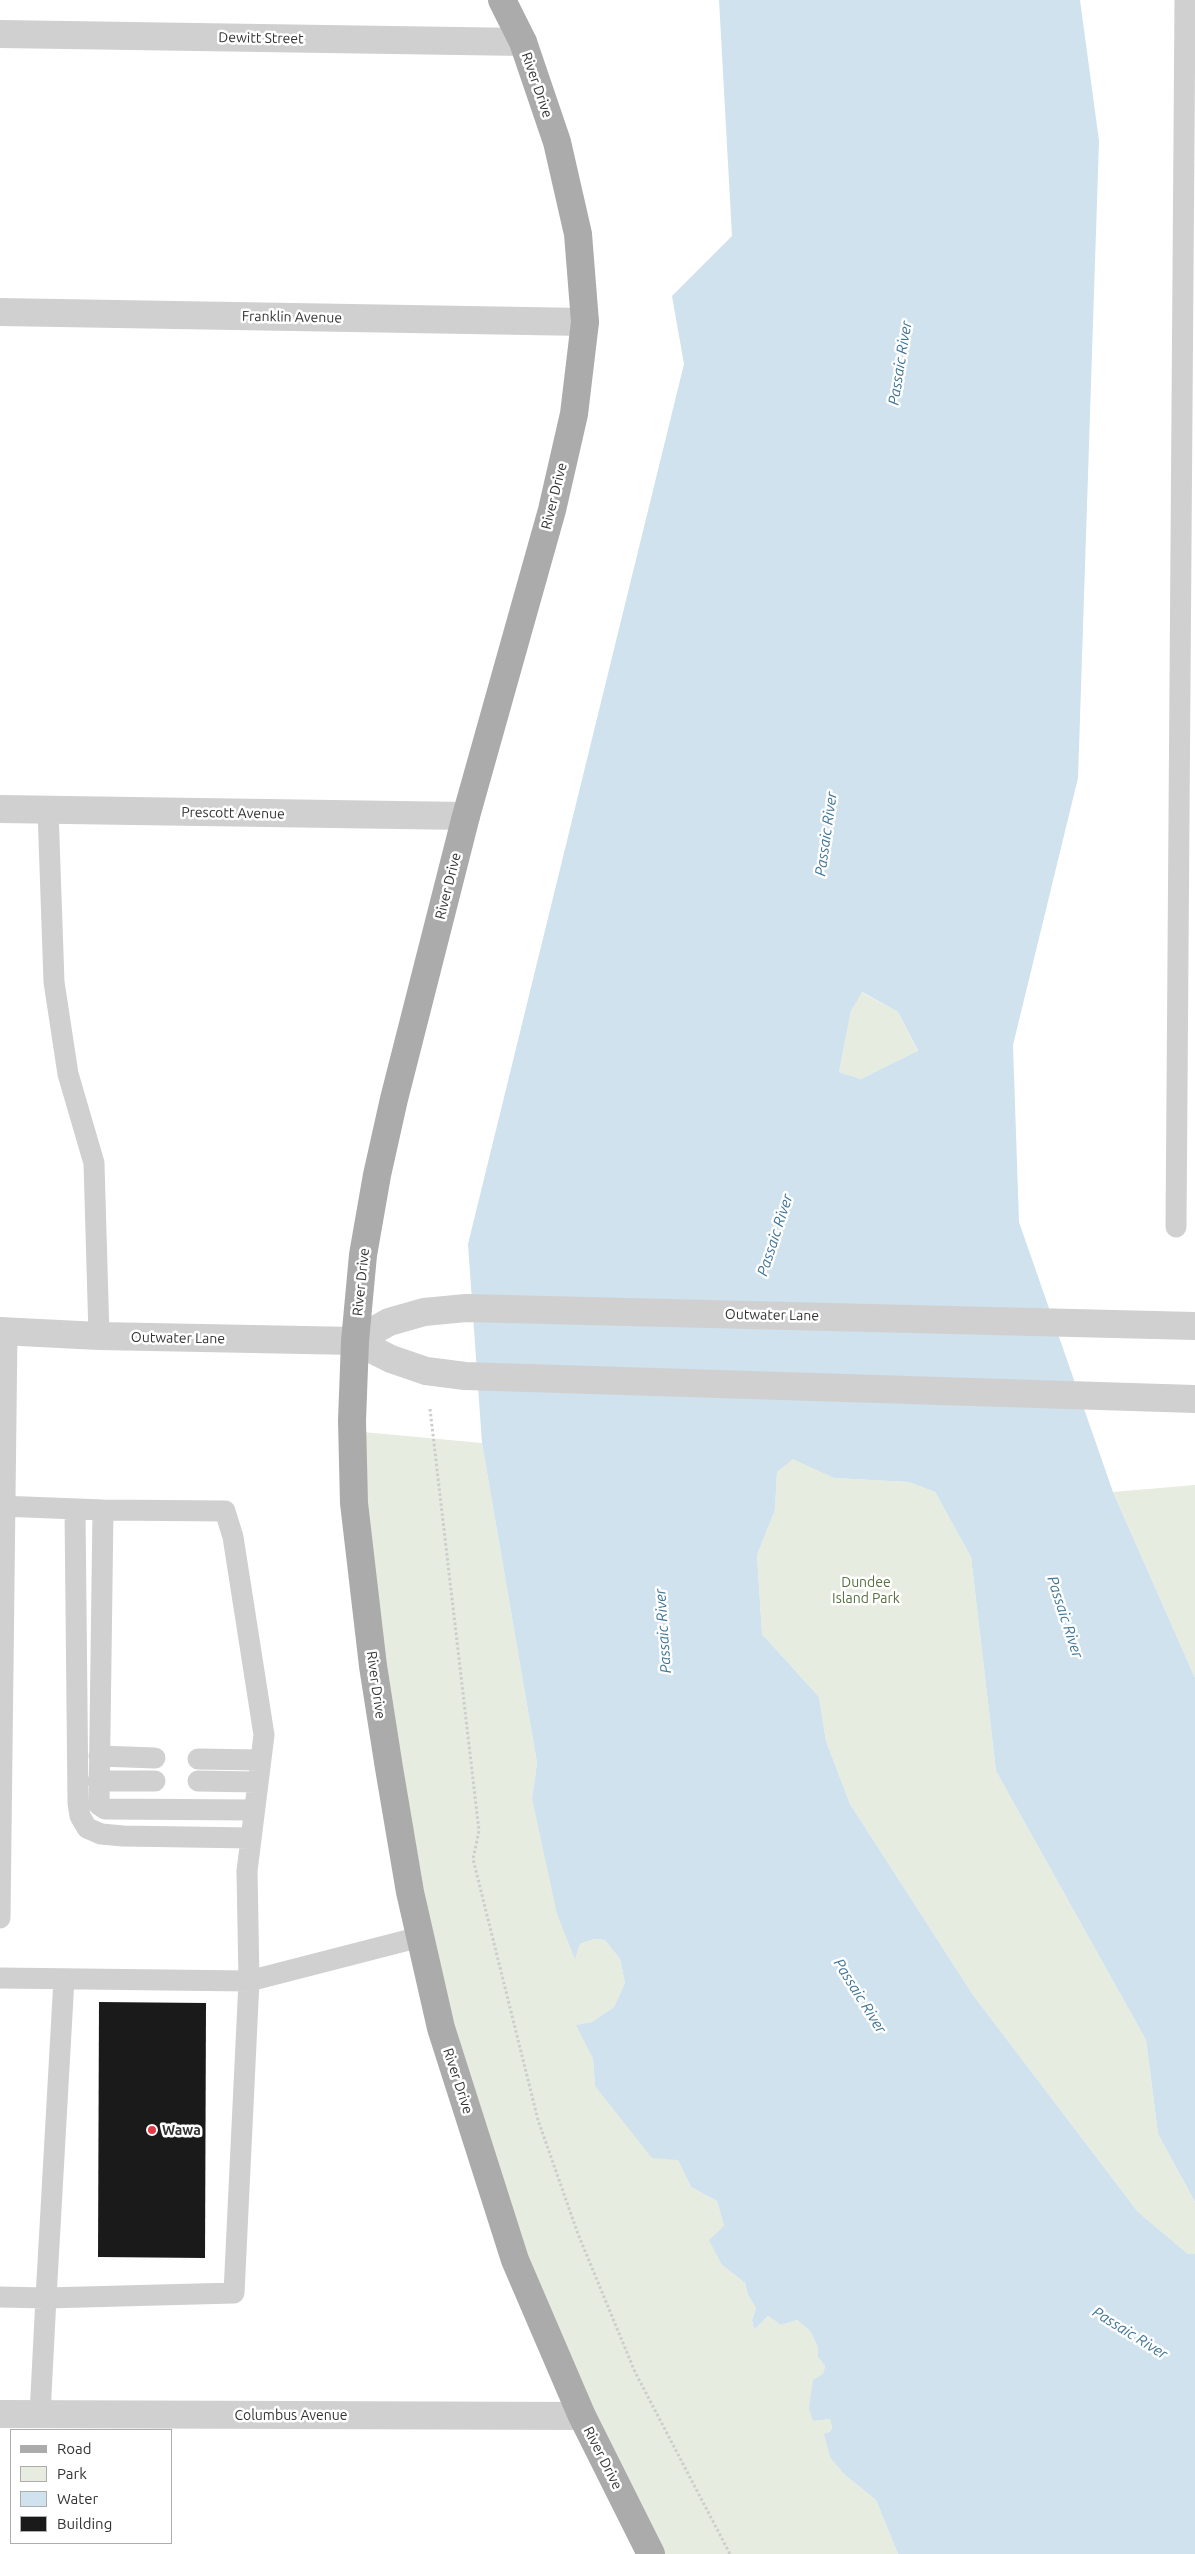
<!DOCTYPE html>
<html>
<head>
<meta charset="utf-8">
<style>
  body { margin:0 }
  #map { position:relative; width:1195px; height:2554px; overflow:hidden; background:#fff; font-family:Ubuntu,sans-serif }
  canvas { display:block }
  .legend { position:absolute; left:10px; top:2429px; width:162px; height:115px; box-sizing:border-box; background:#fff; border:1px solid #adadad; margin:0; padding:6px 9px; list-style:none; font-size:15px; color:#333 }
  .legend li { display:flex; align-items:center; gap:10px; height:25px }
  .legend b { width:25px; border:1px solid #adadad }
</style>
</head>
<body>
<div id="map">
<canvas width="1195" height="2554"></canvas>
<ul class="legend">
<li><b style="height:6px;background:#ababab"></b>Road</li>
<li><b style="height:14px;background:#e6ecdf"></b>Park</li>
<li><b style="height:14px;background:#cfe2ee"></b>Water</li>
<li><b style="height:14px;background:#1a1a1a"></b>Building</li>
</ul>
</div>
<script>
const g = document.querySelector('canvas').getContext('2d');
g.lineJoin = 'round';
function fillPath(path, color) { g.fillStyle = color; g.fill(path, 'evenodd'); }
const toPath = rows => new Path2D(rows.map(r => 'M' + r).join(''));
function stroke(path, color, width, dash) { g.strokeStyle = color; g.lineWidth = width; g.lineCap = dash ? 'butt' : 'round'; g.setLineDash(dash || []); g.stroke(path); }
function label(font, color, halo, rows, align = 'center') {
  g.font = font + ' Ubuntu,sans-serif'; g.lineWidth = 5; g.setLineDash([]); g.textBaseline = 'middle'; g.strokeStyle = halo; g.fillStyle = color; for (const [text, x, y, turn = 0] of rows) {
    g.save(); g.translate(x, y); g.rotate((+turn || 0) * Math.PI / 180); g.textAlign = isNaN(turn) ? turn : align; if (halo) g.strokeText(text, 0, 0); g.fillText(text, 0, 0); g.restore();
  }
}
const green = toPath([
  [861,992,898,1012,918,1052,861,1079,839,1072,851,1011],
  [352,1431,482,1443,537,1763,532,1798,575,1958,580,1944,594,1939,605,1940,620,1959,625,1983,614,2007,592,2022,577,2025,593,2059,595,2086,678,2160,691,2187,717,2201,724,2226,722,2265,745,2283,748,2295,756,2308,752,2320,754,2330,768,2316,781,2325,797,2320,810,2331,818,2347,818,2357,825,2366,813,2421,830,2419,832,2426,830,2432,845,2475,876,2500,898,2554,658,2554,582,2416,420,1937],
  [793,1458,834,1478,909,1482,935,1492,971,1557,996,1771,1146,2040,1158,2134,1195,2202,1195,2254,1188,2254,1138,2212,973,1995,850,1804,826,1741,819,1697,762,1634,757,1555,775,1510,777,1472],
  [1195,1485,1195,1678,1113,1492]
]);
const water = toPath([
  [719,0,1080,0,1099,141,1078,778,1013,1045,1019,1222,1113,1492,1195,1678,1195,2202,1158,2134,1146,2040,996,1771,971,1557,935,1492,909,1482,834,1478,793,1459,777,1472,775,1510,757,1555,762,1634,819,1697,826,1741,850,1804,973,1995,1138,2212,1188,2254,1195,2254,1195,2554,898,2554,876,2500,845,2475,830,2457,824,2434,830,2432,832,2427,830,2419,813,2421,809,2408,813,2380,823,2374,825,2366,818,2357,818,2347,810,2331,797,2320,781,2325,768,2316,754,2330,752,2320,756,2308,748,2295,745,2283,722,2265,709,2240,724,2226,717,2201,691,2187,678,2160,652,2158,595,2086,593,2059,576,2025,592,2022,614,2007,625,1983,620,1959,605,1940,594,1939,580,1944,575,1959,557,1914,532,1798,537,1763,482,1443,468,1244,684,364,672,296,732,236],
  [862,992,898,1012,918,1051,861,1079,839,1072,851,1011]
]);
const building = toPath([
  [99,2002,206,2003,205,2258,98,2257]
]);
const path = toPath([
  [430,1409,479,1831,473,1859,538,2120,578,2234,635,2372,730,2554]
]);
const service = toPath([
  [48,810,54,982,68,1074,94,1163,99,1336],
  [1176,1227,1185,0],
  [0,1506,103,1510,225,1511,233,1537,264,1735,247,1871,249,1981,234,2293,46,2298,64,1979],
  [75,1509,78,1803,80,1816,87,1828,101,1834,123,1836,251,1838],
  [103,1510,99,1805,105,1809,254,1810],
  [99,1756,155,1758],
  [198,1759,260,1760],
  [98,1781,155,1781],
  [198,1781,257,1782],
  [0,1918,7,1331],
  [0,1978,249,1981,420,1937],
  [0,2297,46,2298,40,2414]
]);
const minor = toPath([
  [0,34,523,42],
  [0,312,585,322],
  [0,809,466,816],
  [0,2414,582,2416]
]);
const tertiary = toPath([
  [0,1331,99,1336,355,1341,391,1359,426,1371,465,1376,1195,1399],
  [355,1341,389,1322,424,1312,466,1308,1195,1326]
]);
const primary = toPath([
  [502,0,523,42,557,142,578,234,585,322,574,414,552,510,466,816,394,1099,377,1175,363,1255,355,1341,352,1421,354,1503,373,1666,389,1768,410,1892,441,2028,515,2260,582,2416,651,2554]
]);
const markers = [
  [152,2130,5,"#e63946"]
];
const streetNames = [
  ["Dewitt Street",261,38,1],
  ["River Drive",537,85,71],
  ["Franklin Avenue",292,317,1],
  ["River Drive",554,496,-76],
  ["Prescott Avenue",233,813,1],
  ["River Drive",448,886,-76],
  ["River Drive",361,1282,-84],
  ["Outwater Lane",772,1315,1],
  ["Outwater Lane",178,1338,1],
  ["River Drive",376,1685,82],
  ["River Drive",458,2081,72],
  ["Columbus Avenue",291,2415],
  ["River Drive",603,2458,63]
];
const parkNames = [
  ["Dundee",866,1582],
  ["Island Park",866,1598]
];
const poiNames = [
  ["Wawa",162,2130]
];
const waterNames = [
  ["Passaic River",900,363,-81],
  ["Passaic River",826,834,-82],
  ["Passaic River",775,1235,-72],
  ["Passaic River",1065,1617,72],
  ["Passaic River",663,1631,-94],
  ["Passaic River",860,1996,58],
  ["Passaic River",1130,2333,32]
];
fillPath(green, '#e6ecdf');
fillPath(water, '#cfe2ee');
fillPath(building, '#1a1a1a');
stroke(path, '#cdcdcd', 3, [2.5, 2.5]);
stroke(service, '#d0d0d0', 21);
stroke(minor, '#d0d0d0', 28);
stroke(tertiary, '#d0d0d0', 28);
stroke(primary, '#ababab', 28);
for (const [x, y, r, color] of markers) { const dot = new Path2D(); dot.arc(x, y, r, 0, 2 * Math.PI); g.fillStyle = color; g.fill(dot); stroke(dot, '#fff', 2); }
label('14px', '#333', '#fff', streetNames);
label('14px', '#56703f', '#fff', parkNames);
label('bold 14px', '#333', '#fff', poiNames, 'left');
label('italic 15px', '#3f7597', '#fff', waterNames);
</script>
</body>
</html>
